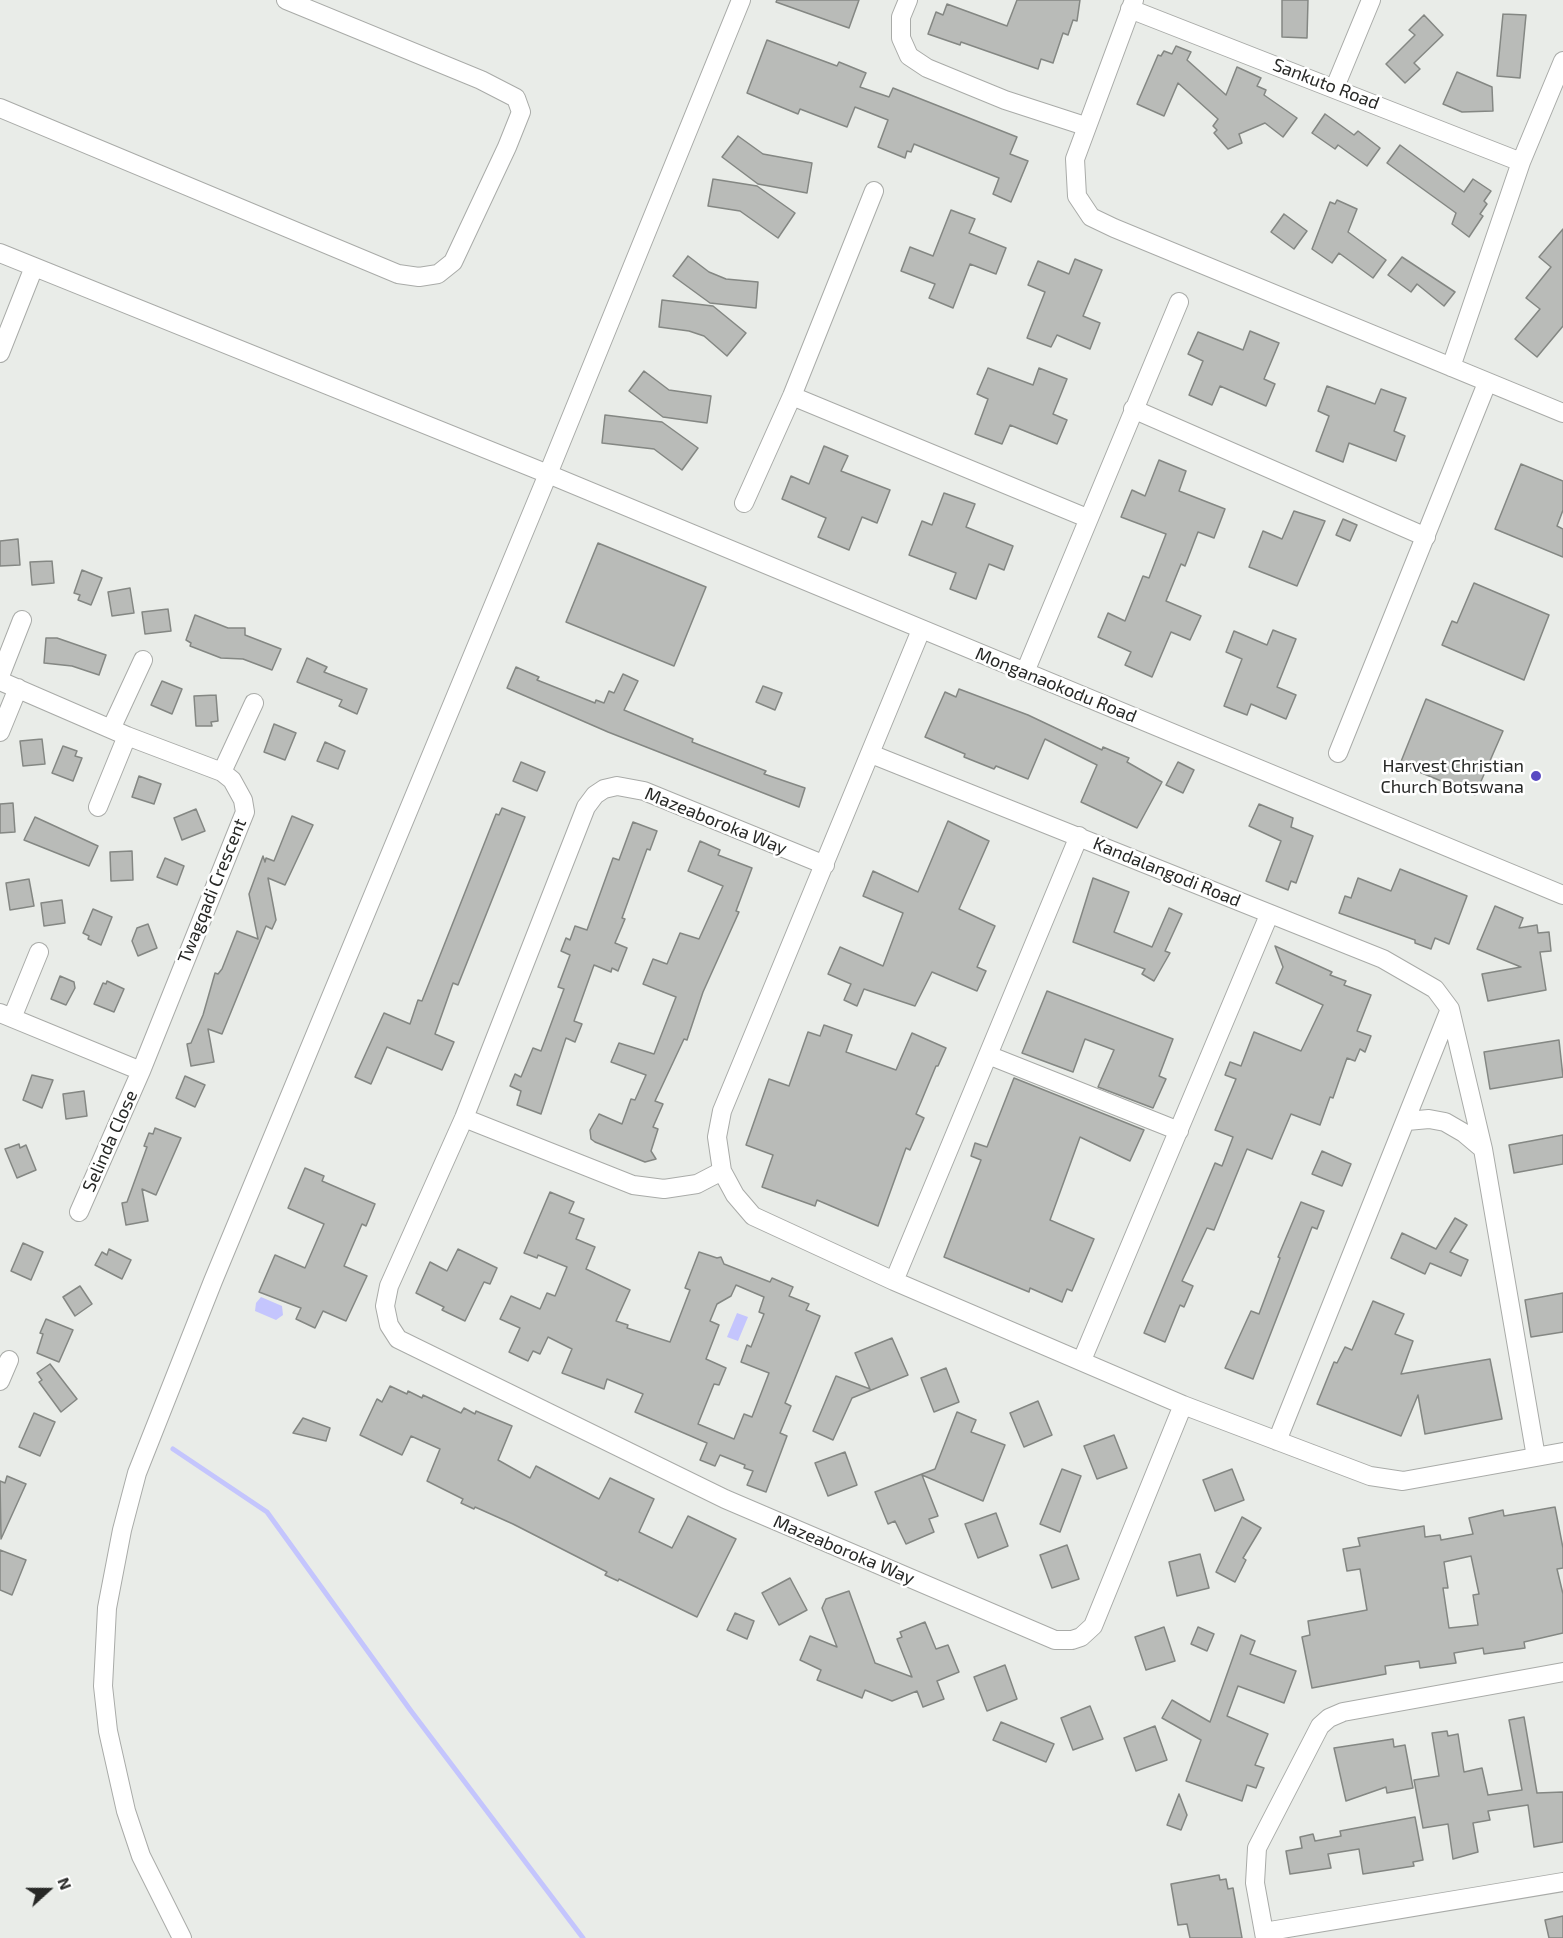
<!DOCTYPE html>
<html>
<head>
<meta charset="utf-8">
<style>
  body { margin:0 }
  #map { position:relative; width:1563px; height:1938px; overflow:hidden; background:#e9ece8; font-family:"Exo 2",sans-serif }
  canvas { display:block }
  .north { position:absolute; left:18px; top:1860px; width:60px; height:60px; -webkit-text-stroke:4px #fff; paint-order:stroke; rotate:69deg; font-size:16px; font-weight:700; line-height:24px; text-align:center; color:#272826 }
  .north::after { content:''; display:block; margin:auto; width:21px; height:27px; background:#272826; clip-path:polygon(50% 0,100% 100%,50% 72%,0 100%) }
</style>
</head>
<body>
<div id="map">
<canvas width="1563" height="1938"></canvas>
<div class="north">N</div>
</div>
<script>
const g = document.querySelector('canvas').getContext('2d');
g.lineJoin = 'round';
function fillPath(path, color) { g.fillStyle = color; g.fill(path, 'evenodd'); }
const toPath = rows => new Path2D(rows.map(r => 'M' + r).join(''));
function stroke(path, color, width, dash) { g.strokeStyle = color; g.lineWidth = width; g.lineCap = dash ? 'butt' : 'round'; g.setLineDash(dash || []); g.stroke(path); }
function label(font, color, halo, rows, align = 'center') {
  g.font = font + ' "Exo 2",sans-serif'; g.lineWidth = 5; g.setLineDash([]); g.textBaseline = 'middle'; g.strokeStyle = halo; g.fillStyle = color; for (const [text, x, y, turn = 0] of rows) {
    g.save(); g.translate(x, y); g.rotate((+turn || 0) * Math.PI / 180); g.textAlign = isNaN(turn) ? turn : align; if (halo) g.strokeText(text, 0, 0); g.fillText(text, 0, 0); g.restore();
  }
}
const water = toPath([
  [261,1297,282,1306,283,1315,276,1320,255,1311,256,1303],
  [737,1313,748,1317,738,1341,727,1337]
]);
const stream = toPath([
  [173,1449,267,1512,411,1711,583,1938]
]);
const building = toPath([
  [777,0,859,0,849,28,776,2,777,0],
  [1017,0,1080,0,1077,21,1073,20,1068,35,1063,33,1053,63,1041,59,1038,69,961,42,960,45,928,34,936,12,943,15,947,4,1007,26,1017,0],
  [1282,0,1308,0,1307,38,1282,37,1282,0],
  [1503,14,1526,15,1520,78,1497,76,1503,14],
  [1424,15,1443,35,1414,63,1420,69,1405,83,1386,64,1415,35,1409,30,1424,15],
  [767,40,837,66,839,62,866,73,860,87,889,97,893,88,1017,137,1010,154,1028,161,1011,202,993,194,999,178,914,144,911,152,907,151,905,158,878,147,888,120,855,107,847,127,800,109,798,114,747,93,767,40],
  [1176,46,1191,52,1187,60,1226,95,1237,67,1261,78,1257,86,1266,90,1264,95,1297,118,1283,137,1265,123,1239,134,1242,143,1228,149,1214,133,1217,130,1213,126,1218,119,1178,83,1164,116,1137,104,1158,55,1161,56,1164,51,1172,54,1176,46],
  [1457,72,1492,87,1493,111,1462,112,1443,104,1457,72],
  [1325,114,1354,135,1358,131,1380,148,1367,166,1338,145,1335,149,1312,133,1325,114],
  [738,136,763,154,812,163,807,193,758,184,722,157,738,136],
  [1400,145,1464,192,1473,179,1491,191,1484,201,1487,204,1480,214,1483,216,1469,237,1452,224,1456,213,1387,163,1400,145],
  [713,179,757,186,795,213,778,238,740,211,708,206,713,179],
  [1337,200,1357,209,1348,232,1386,260,1373,278,1339,253,1332,263,1312,249,1330,202,1335,204,1337,200],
  [951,210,975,219,969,233,1006,248,996,274,970,264,953,308,929,298,935,284,901,271,910,247,933,256,951,210],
  [1284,214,1307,231,1294,249,1271,232,1284,214],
  [1563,229,1563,326,1537,357,1515,339,1540,309,1526,298,1551,267,1539,257,1563,229],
  [688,256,709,272,726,279,758,282,756,308,710,303,673,276,688,256],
  [1402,257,1455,292,1444,306,1417,284,1411,292,1388,275,1402,257],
  [1075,259,1102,270,1083,316,1100,323,1090,349,1057,335,1051,347,1027,338,1045,292,1028,285,1038,261,1069,274,1075,259],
  [662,300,713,306,746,333,727,356,704,336,689,331,659,327,662,300],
  [1250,331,1279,343,1264,379,1275,384,1266,406,1220,386,1212,405,1189,395,1203,361,1188,354,1198,332,1243,350,1250,331],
  [988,368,1033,385,1039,368,1067,379,1053,414,1067,420,1057,444,1010,425,1002,444,975,434,988,399,977,394,988,368],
  [644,371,669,390,711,396,707,423,663,417,629,391,644,371],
  [1327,386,1375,404,1381,389,1406,398,1394,431,1405,436,1396,461,1349,443,1343,462,1316,451,1329,416,1318,411,1327,386],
  [605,415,662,422,698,448,682,470,654,449,602,443,605,415],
  [824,446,848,456,841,471,890,490,877,523,862,517,849,550,818,537,826,518,782,499,791,476,809,484,824,446],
  [1159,460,1186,471,1179,491,1225,509,1214,538,1198,532,1185,566,1181,564,1166,601,1201,616,1190,640,1171,632,1152,677,1125,665,1131,652,1098,637,1108,613,1125,621,1143,576,1149,578,1166,534,1121,517,1132,490,1145,496,1159,460],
  [1521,464,1563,481,1563,510,1557,526,1563,529,1563,557,1495,529,1521,464],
  [944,493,975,504,966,527,1013,546,1004,570,989,564,976,599,950,589,956,573,909,555,922,521,932,525,944,493],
  [1294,511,1325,521,1297,586,1249,567,1263,531,1282,539,1294,511],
  [1343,519,1357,525,1350,541,1336,535,1343,519],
  [18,539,20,565,0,566,0,541,18,539],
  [598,543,706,587,674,666,566,622,598,543],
  [52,561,54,583,32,585,30,562,52,561],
  [82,570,102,578,91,605,78,600,80,595,74,593,82,570],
  [1474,583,1549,615,1524,680,1442,645,1452,621,1457,623,1474,583],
  [130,588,134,613,112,616,108,592,130,588],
  [168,609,171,631,145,634,142,612,168,609],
  [195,615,228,628,245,628,245,635,281,649,272,670,243,659,221,658,190,646,191,643,186,640,195,615],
  [1273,630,1296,639,1277,687,1296,695,1286,719,1251,704,1247,715,1224,706,1242,659,1226,652,1234,631,1267,645,1273,630],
  [46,638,57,638,106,655,99,675,72,666,44,663,46,638],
  [307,658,327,667,324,672,367,689,357,714,339,706,342,700,297,682,307,658],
  [516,667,539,677,537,680,595,703,596,700,604,703,609,691,614,693,623,674,638,681,624,710,693,739,692,742,766,771,764,774,805,788,799,807,608,732,507,688,516,667],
  [162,681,182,689,172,714,151,705,162,681],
  [763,686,782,693,775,710,756,702,763,686],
  [959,689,1028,715,1102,750,1103,747,1129,758,1127,762,1162,782,1137,828,1081,802,1097,765,1045,739,1028,779,996,766,994,769,964,757,965,754,925,737,945,692,956,697,959,689],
  [216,695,218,721,211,722,212,726,196,726,194,696,216,695],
  [1426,699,1503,731,1475,795,1400,764,1426,699],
  [274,724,296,733,285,760,264,752,274,724],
  [42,739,45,764,23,766,20,741,42,739],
  [325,742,345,751,338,769,317,761,325,742],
  [63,746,77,751,75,756,82,758,73,781,52,773,63,746],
  [521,762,545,772,537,791,513,781,521,762],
  [1178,762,1194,770,1183,793,1166,785,1178,762],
  [139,776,161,784,154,804,132,797,139,776],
  [13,803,15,832,0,833,0,804,13,803],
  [1259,804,1293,818,1291,827,1313,836,1296,883,1291,881,1288,890,1266,881,1281,841,1249,826,1259,804],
  [502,808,525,817,458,985,453,983,435,1034,454,1042,442,1070,387,1047,371,1084,355,1077,384,1013,410,1024,418,1000,422,1001,496,814,499,815,502,808],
  [196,809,205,831,182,840,174,818,196,809],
  [292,816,313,825,285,885,268,878,276,920,272,929,266,926,222,1034,208,1029,214,1062,191,1066,187,1044,191,1043,203,1015,215,973,218,974,222,969,237,931,258,939,249,894,263,856,265,862,266,858,274,861,292,816],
  [35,817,98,846,89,866,24,840,35,817],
  [948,821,989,841,959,909,995,926,977,967,986,971,977,991,932,972,915,1006,864,989,857,1006,844,1000,851,984,828,974,840,947,883,966,903,913,863,896,873,871,918,892,948,821],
  [633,822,657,831,650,850,647,849,622,918,625,919,615,943,627,948,618,971,612,968,611,972,594,965,574,1021,582,1024,575,1042,566,1038,541,1114,517,1105,521,1091,510,1086,515,1074,521,1077,533,1048,541,1051,564,989,558,987,570,955,561,951,566,938,570,940,575,926,587,930,613,858,619,860,633,822],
  [700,841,720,850,718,855,752,868,736,911,739,912,703,992,687,1040,684,1039,655,1101,663,1104,653,1127,658,1129,651,1151,656,1159,645,1162,595,1142,591,1139,590,1130,599,1114,622,1124,631,1099,635,1100,646,1075,611,1062,619,1043,654,1054,676,997,643,984,653,959,667,964,680,933,699,939,723,886,688,871,700,841],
  [132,851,133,880,111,881,110,852,132,851],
  [165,858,184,866,177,885,157,877,165,858],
  [1400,869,1467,896,1449,944,1435,938,1431,949,1415,943,1415,940,1339,913,1345,896,1351,898,1358,878,1391,891,1400,869],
  [1093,878,1129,892,1114,932,1152,947,1169,908,1182,914,1165,951,1170,953,1154,981,1142,974,1145,969,1073,942,1093,878],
  [29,879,34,906,10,910,6,883,29,879],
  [62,900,65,923,44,926,41,903,62,900],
  [1495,906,1523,918,1519,928,1537,925,1538,933,1549,932,1551,951,1540,952,1546,990,1488,1001,1482,974,1521,967,1477,949,1495,906],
  [93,909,112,917,101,945,88,939,89,936,83,933,93,909],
  [148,924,157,948,138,956,132,941,137,928,148,924],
  [1275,946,1332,972,1330,975,1346,981,1344,985,1371,995,1357,1031,1371,1036,1365,1052,1360,1049,1355,1061,1347,1058,1333,1098,1330,1097,1320,1125,1291,1114,1272,1159,1247,1149,1214,1230,1207,1228,1182,1281,1193,1286,1184,1307,1180,1305,1165,1342,1144,1333,1215,1163,1222,1166,1233,1137,1215,1130,1236,1079,1225,1075,1230,1062,1241,1066,1254,1032,1301,1051,1323,1005,1276,983,1283,967,1275,946],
  [60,976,74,982,75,988,66,1005,51,999,60,976],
  [107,981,124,989,114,1012,94,1004,103,983,106,984,107,981],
  [1047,991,1173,1039,1159,1076,1166,1079,1153,1108,1098,1087,1114,1050,1085,1039,1073,1072,1022,1053,1047,991],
  [824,1025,852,1035,846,1052,896,1070,912,1033,946,1048,938,1066,936,1066,916,1114,924,1118,910,1150,906,1148,878,1226,817,1200,815,1206,762,1187,773,1155,746,1145,769,1079,789,1086,808,1032,820,1036,824,1025],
  [1559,1040,1563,1077,1490,1089,1484,1052,1559,1040],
  [32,1075,53,1080,42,1108,23,1100,32,1075],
  [185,1076,205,1085,195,1107,176,1098,185,1076],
  [1014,1078,1144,1130,1130,1161,1080,1137,1050,1220,1094,1239,1072,1291,1067,1289,1062,1302,1030,1288,1029,1292,944,1257,981,1160,971,1156,975,1143,987,1147,1014,1078],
  [84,1091,87,1116,66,1119,63,1094,84,1091],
  [155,1128,181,1138,156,1195,142,1189,148,1221,126,1225,122,1203,127,1202,147,1147,144,1146,149,1133,153,1134,155,1128],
  [1563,1135,1563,1164,1514,1173,1509,1145,1563,1135],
  [19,1144,20,1148,26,1145,36,1170,17,1178,5,1149,19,1144],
  [1322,1151,1351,1164,1342,1186,1312,1174,1322,1151],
  [305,1168,324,1176,322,1181,375,1204,366,1226,362,1224,344,1266,367,1276,346,1321,323,1311,315,1328,296,1319,301,1308,259,1292,275,1255,305,1268,324,1224,288,1208,305,1168],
  [550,1192,574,1202,569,1213,584,1219,576,1239,595,1247,586,1269,630,1290,616,1321,628,1325,627,1328,670,1342,690,1290,685,1288,699,1252,717,1258,721,1257,724,1264,770,1282,772,1278,793,1287,789,1296,809,1304,806,1310,820,1316,785,1403,791,1406,780,1433,787,1436,766,1492,747,1485,753,1471,744,1468,745,1465,720,1455,715,1466,700,1460,707,1443,635,1412,643,1394,607,1379,604,1389,562,1373,572,1349,548,1337,540,1354,533,1351,528,1361,509,1352,520,1328,500,1319,511,1296,540,1309,547,1293,555,1296,567,1267,538,1255,537,1258,524,1253,550,1192],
  [736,1285,764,1297,759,1312,764,1314,751,1347,747,1345,741,1362,769,1373,752,1417,744,1414,734,1439,698,1424,714,1384,719,1385,726,1368,706,1359,719,1325,710,1321,717,1304,731,1296,736,1285],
  [1301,1202,1324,1211,1317,1229,1312,1227,1253,1379,1225,1368,1251,1311,1259,1314,1280,1258,1278,1257,1301,1202],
  [1455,1218,1467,1225,1450,1252,1468,1260,1461,1276,1430,1263,1425,1274,1391,1258,1402,1233,1436,1249,1455,1218],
  [23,1243,43,1252,31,1280,11,1271,23,1243],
  [109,1249,131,1260,122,1279,95,1265,102,1252,107,1255,109,1249],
  [458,1249,497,1268,490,1284,484,1282,465,1321,442,1310,444,1307,416,1293,430,1262,447,1271,458,1249],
  [80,1286,92,1304,75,1316,63,1297,80,1286],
  [1563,1293,1563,1332,1531,1337,1525,1300,1563,1293],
  [1373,1301,1404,1314,1395,1334,1413,1341,1401,1374,1490,1359,1502,1419,1425,1434,1418,1395,1401,1436,1317,1404,1334,1362,1337,1363,1345,1347,1352,1350,1373,1301],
  [46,1319,73,1330,59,1362,37,1353,43,1334,40,1333,46,1319],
  [892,1338,908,1375,852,1398,833,1440,813,1431,836,1376,870,1389,855,1353,892,1338],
  [50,1364,77,1399,61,1412,39,1382,42,1380,37,1373,50,1364],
  [946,1368,959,1402,934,1412,921,1378,946,1368],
  [390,1386,407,1394,408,1391,422,1398,423,1395,461,1413,464,1408,475,1414,476,1411,512,1426,498,1460,530,1478,536,1466,599,1499,610,1478,654,1499,639,1532,672,1548,688,1516,736,1539,697,1617,619,1579,618,1581,605,1575,607,1572,513,1524,475,1507,474,1509,461,1503,463,1499,427,1481,440,1449,411,1436,402,1455,360,1435,377,1399,382,1402,390,1386],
  [1038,1401,1052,1435,1024,1447,1010,1413,1038,1401],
  [957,1412,976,1420,971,1432,1005,1445,992,1478,983,1501,922,1475,938,1516,929,1519,934,1532,906,1544,895,1521,888,1524,875,1492,935,1469,957,1412],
  [34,1413,55,1422,40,1456,19,1447,34,1413],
  [303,1418,330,1428,326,1441,293,1433,303,1418],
  [1114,1435,1127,1468,1097,1479,1084,1446,1114,1435],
  [845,1452,857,1485,828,1496,815,1463,845,1452],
  [1062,1469,1081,1476,1060,1532,1040,1524,1062,1469],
  [1232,1469,1244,1500,1215,1511,1203,1480,1232,1469],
  [7,1476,26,1484,1,1539,0,1481,5,1483,7,1476],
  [1555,1507,1563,1548,1563,1568,1557,1569,1563,1594,1563,1633,1524,1642,1525,1648,1484,1654,1483,1648,1454,1653,1456,1663,1420,1668,1419,1661,1385,1666,1386,1674,1312,1688,1302,1637,1310,1635,1308,1621,1367,1610,1360,1569,1347,1571,1343,1549,1360,1546,1358,1538,1424,1526,1425,1537,1440,1535,1441,1540,1473,1534,1469,1518,1503,1510,1504,1516,1555,1507],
  [1471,1556,1479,1594,1473,1595,1478,1625,1449,1628,1443,1588,1448,1588,1444,1562,1471,1556],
  [996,1513,1008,1546,978,1558,965,1524,996,1513],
  [1242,1517,1261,1528,1243,1558,1246,1560,1235,1582,1216,1572,1242,1517],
  [1067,1545,1079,1579,1052,1588,1040,1555,1067,1545],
  [0,1550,26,1560,12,1595,0,1590,0,1550],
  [1200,1554,1209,1588,1177,1596,1169,1562,1200,1554],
  [790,1578,807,1610,779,1625,762,1593,790,1578],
  [849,1591,875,1663,912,1677,897,1639,902,1637,900,1632,925,1622,936,1649,948,1645,959,1672,937,1681,944,1699,923,1707,917,1691,892,1701,865,1690,862,1698,817,1680,821,1670,800,1660,810,1636,837,1647,822,1608,826,1599,849,1591],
  [735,1613,754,1621,747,1639,727,1630,735,1613],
  [1164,1627,1175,1661,1146,1670,1135,1637,1164,1627],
  [1198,1627,1214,1634,1207,1651,1191,1644,1198,1627],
  [1241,1635,1255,1641,1250,1654,1296,1671,1284,1703,1238,1686,1227,1716,1268,1734,1255,1765,1264,1768,1256,1788,1247,1785,1242,1801,1186,1781,1201,1740,1162,1718,1172,1700,1210,1722,1241,1635],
  [1005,1665,1017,1699,987,1711,974,1677,1005,1665],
  [1090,1706,1103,1739,1073,1750,1061,1718,1090,1706],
  [1524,1717,1537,1793,1563,1792,1563,1842,1534,1847,1528,1805,1488,1811,1490,1820,1473,1823,1478,1852,1453,1859,1448,1824,1423,1828,1414,1780,1439,1776,1432,1733,1447,1731,1448,1736,1458,1734,1464,1772,1482,1768,1488,1795,1522,1790,1509,1720,1524,1717],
  [1001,1722,1054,1744,1046,1762,993,1740,1001,1722],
  [1155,1726,1167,1760,1136,1771,1124,1738,1155,1726],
  [1393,1739,1394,1747,1405,1745,1413,1788,1387,1793,1386,1787,1346,1801,1334,1748,1393,1739],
  [1179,1794,1187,1815,1181,1830,1167,1825,1179,1794],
  [1415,1817,1423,1860,1413,1862,1414,1866,1363,1874,1359,1849,1328,1854,1331,1868,1290,1874,1286,1851,1302,1848,1300,1837,1313,1834,1315,1841,1341,1836,1340,1831,1415,1817],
  [1219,1875,1220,1880,1226,1879,1228,1889,1233,1888,1242,1938,1190,1938,1187,1924,1178,1925,1171,1884,1219,1875],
  [1563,1916,1563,1938,1549,1938,1545,1920,1563,1916]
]);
const minor = toPath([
  [908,0,901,17,901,38,909,56,927,68,1005,100,1085,126],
  [1134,0,1075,159,1077,196,1091,217,1114,228,1563,413],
  [1130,9,1521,162],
  [1335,87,1371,0],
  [0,108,398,274,419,277,438,274,453,262,507,147,521,112,516,98,481,80,286,0],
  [0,253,548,474,1563,895],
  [0,353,34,267],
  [1451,367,1521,162,1563,61],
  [792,396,1087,518],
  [1133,409,1426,537],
  [744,503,792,396,874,191],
  [921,630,722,1111,717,1137,722,1171,735,1195,753,1216,894,1281,1183,1405,1370,1476,1403,1481,1563,1452],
  [1025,672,1179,302],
  [0,676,22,620],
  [0,681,127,736,222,772,232,780,243,800,245,812,141,1071,79,1212],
  [111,729,143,660],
  [0,732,18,688],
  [1338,753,1487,383],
  [871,754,1383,959,1435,989,1450,1009,1483,1149,1536,1457],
  [222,772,254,703],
  [98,807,127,736],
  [825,865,644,791,617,786,604,789,595,795,586,807,464,1118,389,1286,385,1306,389,1325,398,1339,725,1499,1055,1640,1072,1640,1081,1637,1093,1626,1183,1405],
  [0,1013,141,1071],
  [12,1018,39,952],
  [988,1055,1179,1131],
  [464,1118,633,1185,664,1189,697,1184,722,1171],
  [1407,1121,1429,1119,1445,1122,1464,1133,1483,1149],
  [894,1281,1079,836],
  [1082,1360,1269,915],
  [0,1381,9,1360],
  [1277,1441,1450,1009],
  [1264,1932,1563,1882],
  [182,1938,141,1856,126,1811,108,1731,103,1686,107,1608,122,1530,137,1473,213,1281,548,474,741,0],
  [1265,1938,1255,1883,1257,1848,1320,1726,1329,1718,1343,1712,1563,1672]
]);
const markers = [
  [1536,776,6,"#594ac2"]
];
const streetNames = [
  ["Sankuto Road",1326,84,21],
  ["Monganaokodu Road",1056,685,22],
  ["Mazeaboroka Way",716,821,22],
  ["Kandalangodi Road",1167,872,22],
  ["Twagqadi Crescent",212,891,-68],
  ["Selinda Close",110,1141,-66],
  ["Mazeaboroka Way",844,1550,23]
];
const poiNames = [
  ["Harvest Christian",1524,766],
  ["Church Botswana",1524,787]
];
fillPath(water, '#c4c5fd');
stroke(stream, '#c4c5fd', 5);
fillPath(building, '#b9bbb8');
stroke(building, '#848783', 1.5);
stroke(minor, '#a9aba8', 20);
stroke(minor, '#fff', 18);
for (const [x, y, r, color] of markers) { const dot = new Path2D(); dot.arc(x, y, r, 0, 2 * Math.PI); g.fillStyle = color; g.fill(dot); stroke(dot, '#fff', 2); }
label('18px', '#272826', '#fff', streetNames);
label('18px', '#272826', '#fff', poiNames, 'right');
</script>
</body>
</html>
